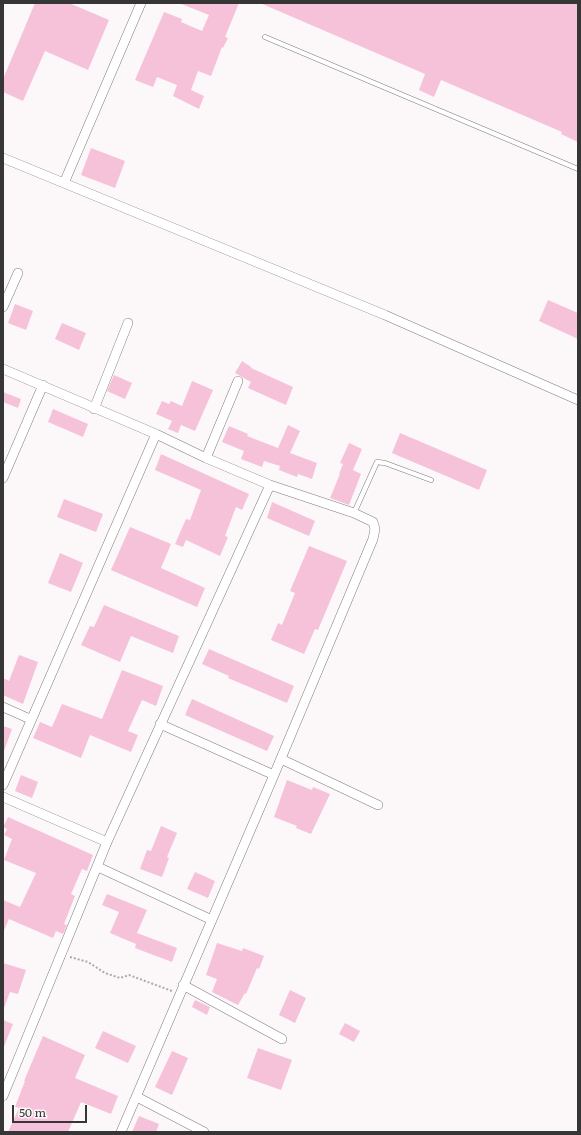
<!DOCTYPE html>
<html>
<head>
<meta charset="utf-8">
<style>
  body { margin:0 }
  #map { position:relative; width:581px; height:1135px; overflow:hidden; background:#fcf7f9; font-family:Literata,serif }
  canvas { display:block }
  .frame { position:absolute; inset:0; border:4px solid #373636; pointer-events:none }
  .scale { position:absolute; left:12px; top:1105px; width:75px; height:18px; box-sizing:border-box; border:2px solid #373636; border-top:0; padding-left:5px; font-size:12px; line-height:14px; white-space:nowrap; color:#373636; -webkit-text-stroke:3px #fcf7f9; paint-order:stroke }
</style>
</head>
<body>
<div id="map">
<canvas width="581" height="1135"></canvas>
<div class="frame"></div>
<div class="scale">50 m</div>
</div>
<script>
const g = document.querySelector('canvas').getContext('2d');
g.lineJoin = 'round';
function fillPath(path, color) { g.fillStyle = color; g.fill(path, 'evenodd'); }
const toPath = rows => new Path2D(rows.map(r => 'M' + r).join(''));
function stroke(path, color, width, dash) { g.strokeStyle = color; g.lineWidth = width; g.lineCap = dash ? 'butt' : 'round'; g.setLineDash(dash || []); g.stroke(path); }
const building = toPath([
  [35,3,69,3,109,20,88,70,45,51,23,101,3,92,3,79],
  [179,3,239,3,225,37,228,38,223,48,222,47,211,76,198,71,191,90,204,96,199,109,173,96,177,85,157,77,153,87,135,80,164,12,182,19,181,22,202,31,209,15],
  [260,3,578,3,578,142,561,134,562,132,441,80,434,97,419,90,425,74],
  [91,148,125,161,115,188,81,175],
  [548,300,578,313,578,339,539,321],
  [15,304,33,311,26,330,8,323],
  [62,323,86,333,79,350,55,339],
  [242,361,251,367,251,368,293,387,286,405,248,388,251,382,235,373],
  [114,375,132,383,125,399,107,391],
  [192,381,213,390,195,431,181,425,178,433,168,429,172,421,156,414,162,401,169,404,171,401,182,406],
  [3,392,21,399,18,408,3,402],
  [53,409,88,424,83,437,48,422],
  [288,425,300,431,290,453,317,463,312,479,298,474,297,477,279,470,280,466,264,461,262,467,241,459,244,451,222,442,229,426,248,434,247,436,278,448],
  [400,433,487,470,479,490,392,453],
  [349,443,362,449,353,470,361,474,349,505,330,498,340,474,339,474,343,464,340,463],
  [161,454,249,494,242,510,236,507,225,536,228,537,220,556,186,540,183,547,175,544,186,519,190,520,201,490,155,470],
  [64,499,103,514,96,532,57,517],
  [272,502,315,521,309,536,267,518],
  [130,527,171,544,161,568,205,588,197,607,111,570],
  [309,546,347,561,318,630,315,629,304,654,271,640,278,623,282,625,295,593,290,591],
  [60,553,83,563,71,592,48,583],
  [104,605,179,636,173,653,131,636,120,662,81,645,90,626,94,627],
  [209,649,294,686,287,703,228,678,229,676,202,664],
  [19,655,38,662,23,704,3,695,3,678,9,681],
  [122,670,163,686,156,706,142,700,128,731,138,735,131,752,90,735,81,758,33,738,40,722,52,727,62,704,102,719],
  [192,699,274,736,267,751,185,715],
  [3,726,12,729,4,751,3,751],
  [21,775,38,782,32,798,15,791],
  [287,780,312,790,313,787,330,794,311,834,296,828,297,826,274,817],
  [8,817,93,855,87,871,82,869,71,894,75,896,64,924,67,925,63,934,56,931,53,938,9,919,3,933,3,900,20,907,36,873,4,860,12,839,4,835,7,829,3,827],
  [161,826,177,833,167,857,169,858,162,877,140,869,147,850,151,851],
  [195,872,215,881,208,898,187,889],
  [107,894,147,910,137,933,177,948,172,962,135,948,136,944,110,933,119,912,102,905],
  [217,943,242,951,243,948,264,956,259,969,257,968,246,994,245,993,238,1005,212,992,217,979,206,975],
  [3,963,26,970,18,994,10,992,4,1008],
  [290,990,306,998,295,1023,279,1015],
  [195,1000,210,1007,207,1015,192,1007],
  [3,1020,13,1024,3,1049],
  [345,1023,360,1031,354,1042,339,1034],
  [103,1031,136,1046,128,1063,95,1048],
  [43,1036,85,1055,75,1078,118,1096,111,1114,81,1102,68,1132,8,1132,19,1108,15,1107,25,1081,24,1081],
  [258,1048,292,1060,281,1090,247,1078],
  [172,1051,188,1058,172,1095,155,1087],
  [139,1116,159,1124,156,1132,132,1132]
]);
const path = toPath([
  [70,957,88,962,105,973,120,978,129,975,172,991]
]);
const service = toPath([
  [265,37,578,169],
  [354,513,377,462,385,463,431,480]
]);
const minor = toPath([
  [3,158,385,315,578,400],
  [64,183,141,3],
  [3,307,18,273],
  [3,369,156,434,206,458,270,485,354,513,373,522,375,529,373,539,274,775,121,1132],
  [94,409,128,323],
  [206,458,238,381],
  [3,478,43,385],
  [3,707,30,719],
  [160,724,274,775],
  [281,759,378,805],
  [3,785,156,434],
  [3,797,107,842],
  [98,867,212,920],
  [183,985,282,1039],
  [3,1096,107,842,270,485],
  [137,1097,204,1132]
]);
fillPath(building, '#f6c2da');
stroke(service, '#817d7f', 5.5);
stroke(minor, '#817d7f', 10);
stroke(path, '#ada9aa', 2, [2, 2]);
stroke(service, '#fff', 4.5);
stroke(minor, '#fff', 9);
</script>
</body>
</html>
